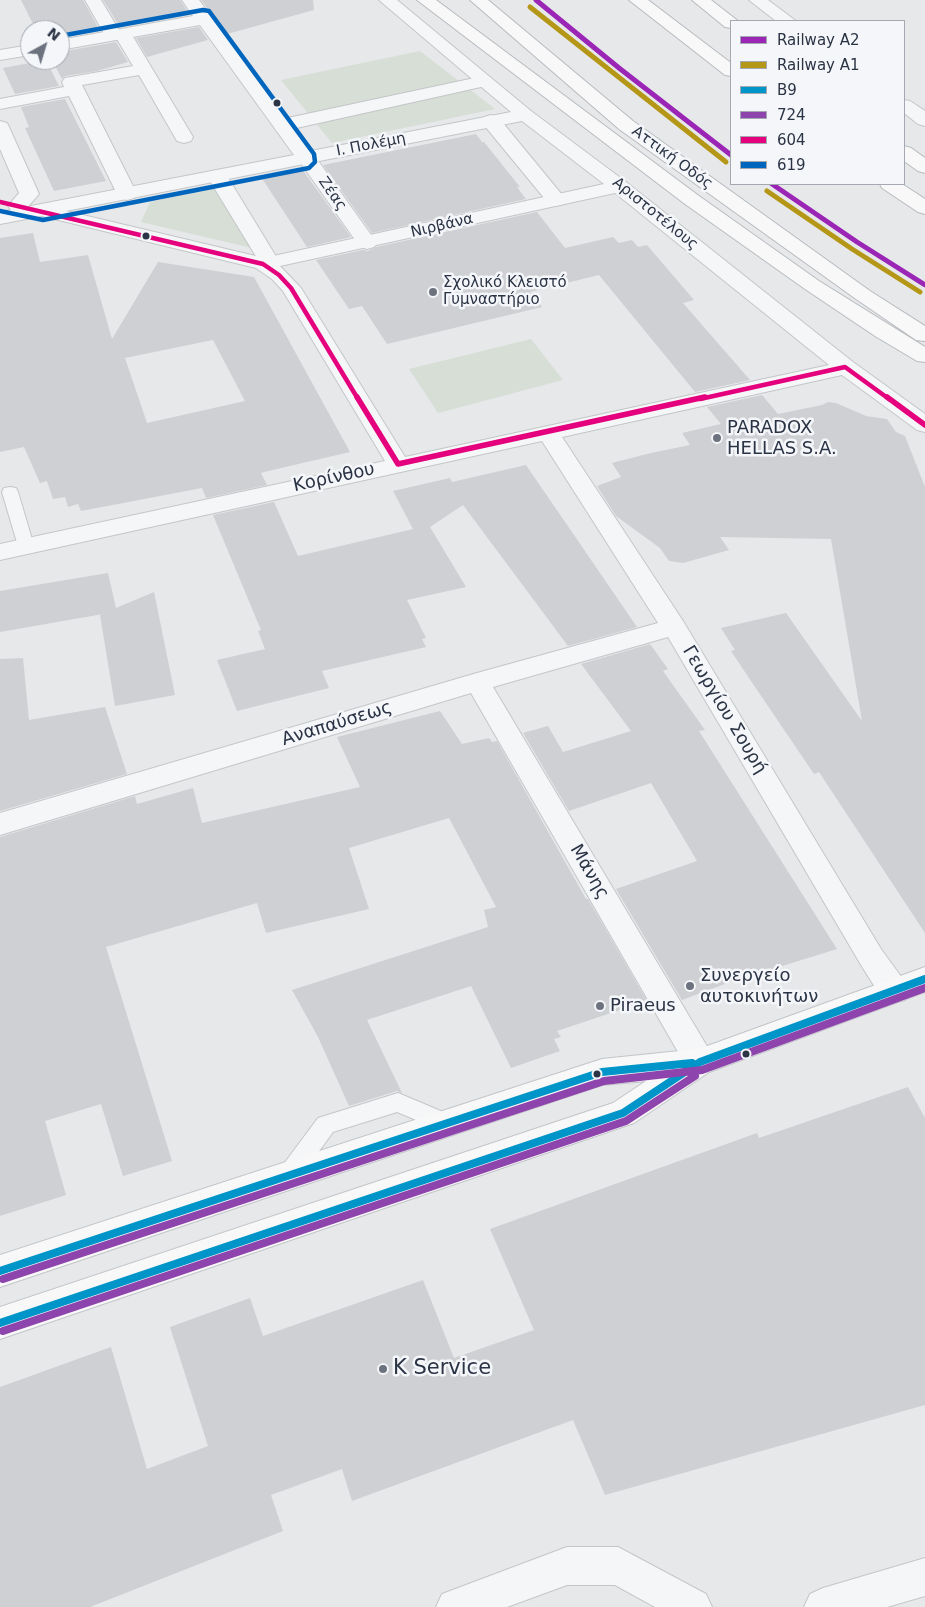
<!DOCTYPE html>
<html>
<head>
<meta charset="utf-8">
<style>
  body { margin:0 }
  #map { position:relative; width:925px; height:1607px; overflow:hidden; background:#e6e8ea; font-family:"DejaVu Sans",sans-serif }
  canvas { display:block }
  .legend { position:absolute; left:730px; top:20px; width:175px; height:165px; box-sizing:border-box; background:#f4f6f9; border:1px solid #a4a8b1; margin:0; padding:6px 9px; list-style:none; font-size:15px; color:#2b3445 }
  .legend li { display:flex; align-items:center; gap:10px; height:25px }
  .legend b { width:25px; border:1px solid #a4a8b1 }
  .north { position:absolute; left:20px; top:20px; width:50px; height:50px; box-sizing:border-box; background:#f4f6f9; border:1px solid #a4a8b1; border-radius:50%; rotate:39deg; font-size:14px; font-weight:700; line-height:20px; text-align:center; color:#2b3445 }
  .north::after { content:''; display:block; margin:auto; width:18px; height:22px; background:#6c737f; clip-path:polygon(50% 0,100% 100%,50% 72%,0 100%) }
</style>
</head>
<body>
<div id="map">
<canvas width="925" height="1607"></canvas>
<ul class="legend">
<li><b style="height:6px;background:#9b26b6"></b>Railway A2</li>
<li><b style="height:6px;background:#b59718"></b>Railway A1</li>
<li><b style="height:6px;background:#0095c8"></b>Β9</li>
<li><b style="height:6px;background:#8e44ad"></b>724</li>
<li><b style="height:6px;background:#e5007d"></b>604</li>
<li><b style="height:6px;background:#0065bd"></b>619</li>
</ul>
<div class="north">N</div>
</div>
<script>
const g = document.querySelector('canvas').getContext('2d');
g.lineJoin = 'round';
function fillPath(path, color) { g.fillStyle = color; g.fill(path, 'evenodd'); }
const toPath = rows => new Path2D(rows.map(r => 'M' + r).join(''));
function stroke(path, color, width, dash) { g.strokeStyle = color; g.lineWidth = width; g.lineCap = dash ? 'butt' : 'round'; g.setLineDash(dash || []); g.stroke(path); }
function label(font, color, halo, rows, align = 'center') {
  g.font = font + ' "DejaVu Sans",sans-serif'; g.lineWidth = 5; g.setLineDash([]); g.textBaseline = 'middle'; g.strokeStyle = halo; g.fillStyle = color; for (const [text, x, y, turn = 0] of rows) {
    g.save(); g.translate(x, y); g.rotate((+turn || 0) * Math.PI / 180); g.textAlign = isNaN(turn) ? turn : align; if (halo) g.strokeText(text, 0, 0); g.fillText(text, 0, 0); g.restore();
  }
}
const green = toPath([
  [420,51,495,109,332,143,281,80],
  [216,187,252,248,141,222,150,202],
  [531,339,563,380,438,413,409,369]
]);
const building = toPath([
  [21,0,83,0,100,31,60,38,60,30,36,30],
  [103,0,180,0,190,15,120,27],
  [201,0,313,0,314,10,227,34],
  [199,27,208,40,147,57,136,38],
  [116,42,128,62,97,71,65,76,62,79,52,60,60,60,60,52],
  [46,60,59,86,15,94,3,68],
  [65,99,106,181,54,191,25,128,29,127,21,107],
  [476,134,482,142,484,142,520,187,517,187,526,199,372,233,323,165],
  [302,169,351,237,307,247,261,177],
  [537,212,565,248,613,237,619,243,632,240,638,247,647,245,694,300,683,303,750,380,695,392,599,275,530,292,542,307,387,344,362,306,349,309,316,260,363,250,368,251,376,247],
  [33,233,40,262,88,255,112,339,158,262,254,277,350,452,264,472,261,473,267,485,206,498,202,488,81,511,78,504,68,507,65,497,53,499,47,481,40,483,24,447,0,452,0,238],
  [213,340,245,401,147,423,125,358],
  [762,395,778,414,822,405,828,402,836,403,866,416,887,419,896,432,905,436,925,487,925,933,819,772,814,774,751,681,731,651,735,650,721,628,786,613,862,721,831,539,720,537,729,550,683,563,669,561,660,548,616,516,597,486,621,477,612,463,651,453,690,445,682,433,721,424,707,407],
  [526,465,637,627,568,646,463,505,430,527,466,587,407,600,426,638,422,639,426,647,322,671,329,688,237,711,217,660,265,649,258,631,261,630,213,515,274,502,298,556,413,529,393,491,450,478,452,482],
  [108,573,116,608,154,592,175,695,115,706,100,615,103,614,0,632,0,591],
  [650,644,668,669,663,671,705,730,699,731,837,949,763,972,762,970,682,1000,616,889,697,861,651,783,569,811,523,733,548,726,563,752,631,731,581,664],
  [23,658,29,720,105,707,127,774,0,811,0,659],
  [440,711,462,744,489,738,492,742,497,741,586,899,588,899,647,1001,557,1031,561,1037,554,1039,560,1051,511,1068,471,986,367,1020,402,1093,397,1091,349,1106,318,1037,292,990,488,927,484,910,496,907,449,818,349,848,369,909,266,933,257,903,106,947,172,1161,123,1176,101,1104,45,1121,66,1195,0,1216,0,837,135,796,137,804,193,788,202,823,360,787,337,737],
  [908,1087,925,1118,925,1405,605,1495,573,1420,352,1501,342,1469,271,1495,283,1531,90,1607,0,1607,0,1387,111,1347,147,1469,208,1446,170,1327,250,1298,263,1336,423,1280,454,1358,534,1330,490,1229,757,1133,759,1138]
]);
const service = toPath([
  [10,487,16,488,18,492,34,546,32,550,26,551,20,550,18,546,2,492,4,488,10,487],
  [398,1093,455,1117,458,1124,455,1131,447,1133,397,1112,333,1132,296,1183,288,1186,280,1183,277,1176,280,1169,318,1118,398,1093]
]);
const pedestrian = toPath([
  [85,0,101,0,119,30,129,30,193,137,191,141,184,143,177,141,139,75,82,85,137,194,134,198,127,200,120,198,117,194,69,96,0,109,0,99,64,87,62,82,65,78,71,77,133,66,117,39,107,39,85,0],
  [484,76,490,77,493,81,490,85,283,131,276,129,274,125,276,121,283,119,484,76],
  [491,115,498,117,563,196,566,200,563,204,556,206,549,204,484,125,482,121,484,117,491,115],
  [0,121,7,123,9,127,39,194,25,210,18,212,11,210,8,206,19,193,0,149,0,121],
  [307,153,314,155,374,239,377,243,374,247,367,249,360,247,298,159,300,155,307,153],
  [217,170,224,172,227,176,280,263,277,267,270,269,263,267,260,263,207,176,210,172,217,170]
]);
const minor = toPath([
  [182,0,199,0,311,151,511,112,379,0,397,0,531,111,626,182,853,362,925,414,925,432,917,430,842,375,562,437,683,621,881,949,905,982,909,991,905,1000,894,1003,883,1000,861,965,668,637,493,687,711,1053,715,1062,711,1071,700,1075,689,1071,471,693,0,835,0,813,477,673,658,623,542,441,0,560,0,544,385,461,283,291,272,279,256,268,42,216,0,224,0,212,294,155,200,25,60,50,60,40,193,16,182,0],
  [522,121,604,184,264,258,66,211,522,121],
  [615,193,829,365,405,457,301,288,280,266,615,193],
  [749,0,768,0,796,21,776,21,749,0],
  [30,45,30,55,0,60,0,50,30,45],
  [904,100,910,101,925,111,925,126,918,124,904,113,904,100],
  [567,1547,618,1547,706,1594,712,1607,655,1607,615,1585,567,1585,507,1607,436,1607,442,1594,567,1547],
  [925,1558,925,1596,887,1607,804,1607,810,1594,823,1588,925,1558]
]);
const primary = toPath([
  [925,967,925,992,709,1072,634,1123,0,1339,0,1307,613,1103,646,1081,602,1085,0,1287,0,1255,602,1059,699,1049,925,967]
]);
const motorway = toPath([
  [417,0,436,0,699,196,819,281,925,347,925,362,917,361,875,336,805,289,685,204,417,0],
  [470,0,488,0,633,121,870,291,925,326,925,341,916,340,856,299,619,129,470,0],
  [629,0,648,0,731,63,731,76,725,75,629,0],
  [692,0,711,0,738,21,731,21,731,28,725,27,692,0],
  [904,146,911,148,925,158,925,173,918,171,904,161,904,146],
  [880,184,902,184,925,199,925,214,918,212,882,188,880,184]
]);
const bus1 = toPath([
  [0,1271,602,1072,692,1063],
  [0,1323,623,1113,700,1062,925,979]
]);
const bus2 = toPath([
  [3,1279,604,1081,702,1070,925,988],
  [3,1331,626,1121,695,1076]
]);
const bus3Far1 = toPath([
  [0,202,263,264,279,275,291,288,358,399],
  [700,399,845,367,889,399]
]);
const bus3 = toPath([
  [357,397,398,464,705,397],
  [887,397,925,425]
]);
const bus4 = toPath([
  [0,211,43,220,309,168,315,162,314,154,209,11,203,10,60,36]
]);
const rail1 = toPath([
  [536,0,619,68,731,155],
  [772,184,857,242,925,285]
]);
const rail2 = toPath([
  [530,7,726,162],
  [767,191,852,249,920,292]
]);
const markers = [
  [277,103,4.5,"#2b3445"],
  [146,236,4.5,"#2b3445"],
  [433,292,5,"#6c737f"],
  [717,438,5,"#6c737f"],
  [690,986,5,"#6c737f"],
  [600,1006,5,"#6c737f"],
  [746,1054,4.5,"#2b3445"],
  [597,1074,4.5,"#2b3445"],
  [383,1369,5,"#6c737f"]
];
const farStreetnames = [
  ["Ι. Πολέμη",371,145,-11],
  ["Αττική Οδός",672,158,36],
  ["Ζέας",332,194,55],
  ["Αριστοτέλους",655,214,39],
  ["Νιρβάνα",442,226,-13]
];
const farPoinames = [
  ["Σχολικό Κλειστό",443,283],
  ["Γυμναστήριο",443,300]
];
const poiNames = [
  ["PARADOX",727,428],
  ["HELLAS S.A.",727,449],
  ["Συνεργείο",700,976],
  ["αυτοκινήτων",700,997],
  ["Piraeus",610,1006]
];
const streetNames = [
  ["Κορίνθου",334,478,-12],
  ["Γεωργίου Σουρή",724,710,59],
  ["Αναπαύσεως",337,724,-17],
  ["Μάνης",589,872,60]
];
const nearPoinames = [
  ["K Service",393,1369]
];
fillPath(green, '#d6ded6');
fillPath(building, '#ced0d3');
stroke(service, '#c4c6c8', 2);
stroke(pedestrian, '#c4c6c8', 2);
stroke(minor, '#c4c6c8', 2);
stroke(primary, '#c2c5c8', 2);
stroke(motorway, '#b8bbbf', 2);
fillPath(service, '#f5f6f7');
fillPath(pedestrian, '#f5f6f7');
fillPath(minor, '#f5f6f7');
fillPath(primary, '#f8f8f8');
fillPath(motorway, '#f8f8f8');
stroke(bus1, '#0095c8', 8);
stroke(bus2, '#8e44ad', 8);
stroke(bus3Far1, '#e5007d', 4.5);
stroke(bus3, '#e5007d', 5.5);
stroke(bus4, '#0065bd', 4.5);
stroke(rail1, '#9b26b6', 5);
stroke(rail2, '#b59718', 5);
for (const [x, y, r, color] of markers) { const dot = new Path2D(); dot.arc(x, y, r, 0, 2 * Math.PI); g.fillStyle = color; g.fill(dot); stroke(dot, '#f4f6f9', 2); }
label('15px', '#2b3445', '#f4f6f9', farStreetnames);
label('15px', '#2b3445', '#f4f6f9', farPoinames, 'left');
label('18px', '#2b3445', '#f4f6f9', poiNames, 'left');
label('18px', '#2b3445', '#f4f6f9', streetNames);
label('21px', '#2b3445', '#f4f6f9', nearPoinames, 'left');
</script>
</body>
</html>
